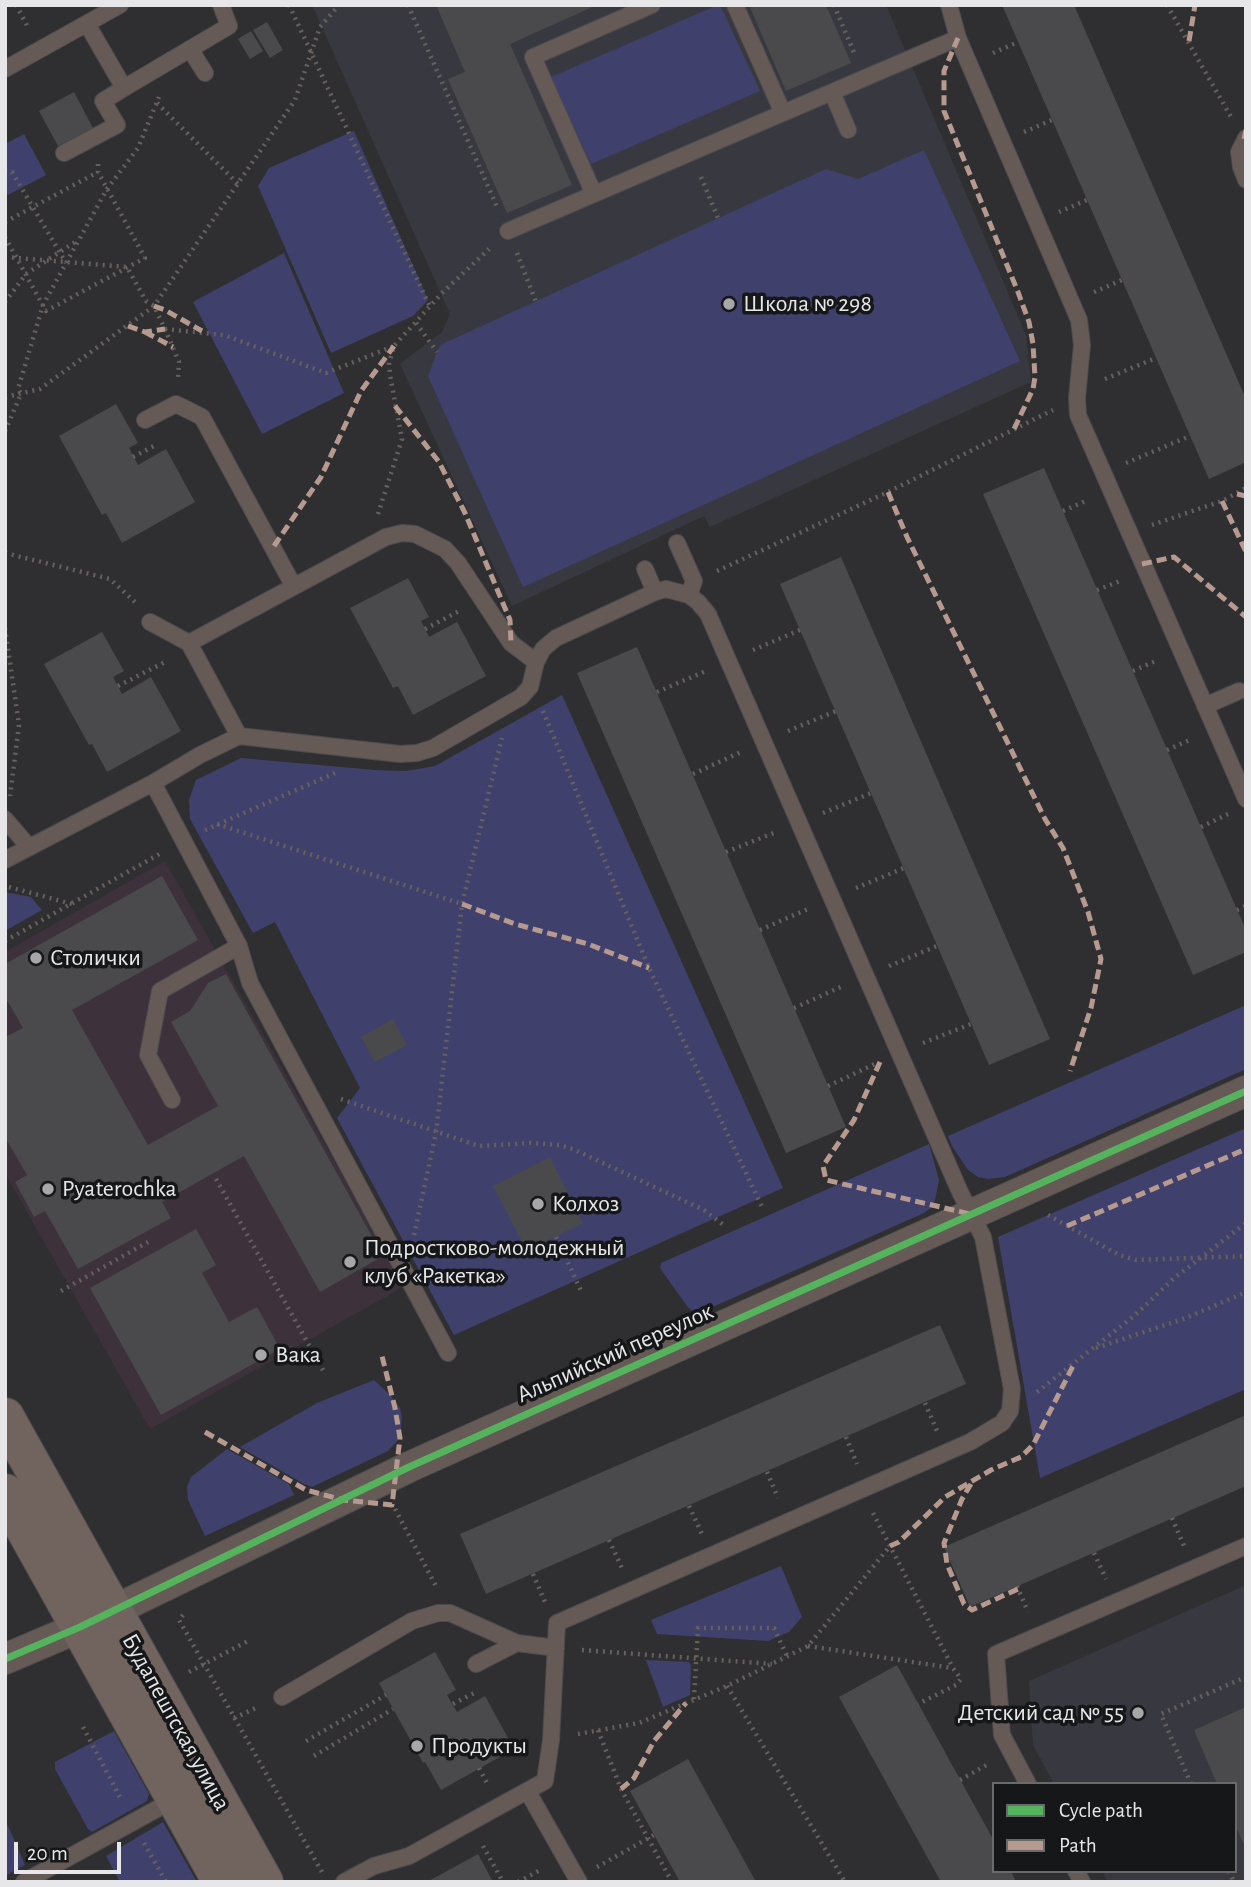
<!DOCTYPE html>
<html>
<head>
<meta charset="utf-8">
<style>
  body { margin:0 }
  #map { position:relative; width:1251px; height:1887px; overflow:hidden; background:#2f2f31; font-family:"Alegreya Sans",sans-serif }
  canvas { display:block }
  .frame { position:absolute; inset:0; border:7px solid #e7e7e9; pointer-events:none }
  .legend { position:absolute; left:992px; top:1782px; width:245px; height:91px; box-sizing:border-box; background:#161718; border:2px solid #6a6a6c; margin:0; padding:9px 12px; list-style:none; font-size:21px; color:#e7e7e9 }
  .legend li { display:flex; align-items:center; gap:14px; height:35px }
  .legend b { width:35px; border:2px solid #6a6a6c }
  .scale { position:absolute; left:14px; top:1842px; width:107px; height:32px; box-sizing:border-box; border:4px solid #e7e7e9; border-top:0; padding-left:9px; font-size:21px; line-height:24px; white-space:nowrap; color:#e7e7e9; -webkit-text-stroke:5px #161718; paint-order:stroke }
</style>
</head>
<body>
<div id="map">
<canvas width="1251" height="1887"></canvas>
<div class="frame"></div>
<ul class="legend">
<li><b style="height:9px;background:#56b35d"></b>Cycle path</li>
<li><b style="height:9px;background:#b69a8f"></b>Path</li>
</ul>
<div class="scale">20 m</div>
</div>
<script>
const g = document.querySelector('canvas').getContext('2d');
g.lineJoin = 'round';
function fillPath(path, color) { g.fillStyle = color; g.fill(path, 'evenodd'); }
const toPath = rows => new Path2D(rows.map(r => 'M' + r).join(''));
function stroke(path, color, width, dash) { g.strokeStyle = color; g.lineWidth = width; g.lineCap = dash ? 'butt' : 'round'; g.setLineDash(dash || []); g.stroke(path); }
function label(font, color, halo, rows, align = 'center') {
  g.font = font + ' "Alegreya Sans",sans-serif'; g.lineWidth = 7; g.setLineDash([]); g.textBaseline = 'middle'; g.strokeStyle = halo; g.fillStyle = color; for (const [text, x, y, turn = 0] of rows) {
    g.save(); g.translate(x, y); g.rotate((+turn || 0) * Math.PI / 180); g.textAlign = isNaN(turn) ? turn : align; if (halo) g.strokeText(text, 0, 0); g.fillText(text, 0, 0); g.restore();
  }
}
const commercial = toPath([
  [165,861,405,1286,150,1429,5,1173,5,952]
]);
const built = toPath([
  [312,5,886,5,1026,335,1031,382,710,527,704,516,512,606,400,364,442,332,450,314],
  [1246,1585,1246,1882,1108,1882,1102,1871,1235,1871,1235,1784,1054,1784,1033,1745,1029,1681]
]);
const green = toPath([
  [718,5,720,5,760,91,591,164,551,77],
  [354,131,428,300,413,316,331,353,258,186,269,168],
  [24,134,46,175,8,195,5,191,5,144],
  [924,150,1020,361,523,587,428,376,440,345,826,169,858,179],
  [284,253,344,393,262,434,193,302],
  [562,695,783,1188,454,1335,337,1118,360,1088,275,922,253,933,190,819,189,800,196,780,241,758,375,770,406,771,435,766],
  [5,892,31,897,42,910,5,931],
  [1246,1005,1246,1069,1005,1177,988,1179,978,1177,968,1170,952,1146,948,1136],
  [1246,1128,1246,1389,1040,1478,998,1237],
  [929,1144,939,1180,935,1200,931,1208,924,1213,699,1313,693,1312,687,1306,660,1268,661,1263],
  [374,1380,390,1395,400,1408,402,1417,400,1438,388,1451,312,1487,304,1484,240,1447,317,1403],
  [227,1449,289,1484,294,1495,205,1536,188,1500,187,1487,191,1477],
  [781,1566,802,1617,789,1632,768,1641,657,1634,651,1620],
  [646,1660,689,1662,691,1666,690,1695,663,1707],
  [114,1731,149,1794,147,1801,92,1832,88,1829,55,1769,55,1762],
  [5,1819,25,1865,5,1876],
  [163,1822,197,1882,120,1882,106,1856]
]);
const building = toPath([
  [436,5,597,5,510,44,572,185,507,213,448,79,465,72],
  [749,5,826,5,851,63,786,91],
  [1002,5,1074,5,1246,399,1246,462,1209,479],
  [267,22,283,50,270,58,253,30],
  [251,31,263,51,250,59,238,39],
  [74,92,93,128,58,146,39,111],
  [116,404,138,443,129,448,138,465,166,449,195,502,122,543,106,513,102,515,59,436],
  [1044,468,1246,930,1246,952,1193,975,983,494],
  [841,557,1050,1039,989,1065,780,584],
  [408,578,429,617,421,621,429,637,457,622,486,676,413,715,398,686,393,688,350,608],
  [102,632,124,671,113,677,122,694,151,677,181,731,107,772,92,744,89,745,44,664],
  [637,647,846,1127,786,1153,577,673],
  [162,876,198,940,72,1010,148,1145,218,1106,171,1022,190,1011,208,983,226,974,383,1256,320,1292,244,1156,162,1202,171,1218,78,1269,45,1211,34,1217,15,1182,27,1175,5,1137,5,1037,23,1028,5,997,5,964],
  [393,1019,407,1045,375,1062,361,1037],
  [550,1157,583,1223,527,1251,493,1186],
  [196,1229,216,1265,202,1273,229,1322,257,1307,280,1349,161,1415,90,1288],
  [940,1325,966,1384,486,1594,460,1534],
  [1246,1415,1246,1486,970,1607,944,1547],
  [435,1652,456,1690,447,1695,457,1712,485,1696,514,1749,441,1790,425,1762,423,1763,379,1683],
  [897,1665,994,1841,994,1871,1011,1871,1016,1882,941,1882,839,1697],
  [1246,1707,1246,1849,1235,1825,1235,1784,1217,1784,1194,1730],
  [688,1759,756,1882,680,1882,630,1791],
  [478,1854,493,1882,427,1882]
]);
const path = toPath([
  [16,5,29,29],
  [289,5,430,307],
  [408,5,498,209],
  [834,5,855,55],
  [1167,5,1231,117],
  [993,53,1018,42],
  [157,103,239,185],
  [1024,132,1052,120],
  [5,171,12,172,66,263],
  [701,177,718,218],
  [1059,212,1087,200],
  [5,222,98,172],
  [5,237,46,311,145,258,98,172,98,164],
  [517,253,536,302],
  [5,257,127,267,146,301,154,306,165,329,179,362,178,379],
  [1094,292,1122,280],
  [5,302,26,274,78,240],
  [416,323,437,352],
  [165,329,224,335,326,373,394,346],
  [1105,379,1156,358],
  [5,397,40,389,154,306,295,100,320,27,339,5],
  [5,431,21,394,18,389,43,305,107,189,138,148,159,97],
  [133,457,154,446],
  [1126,463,1190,436],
  [1063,511,1088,500],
  [378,514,402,439,390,375,389,363,394,346,441,294,489,249],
  [1152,525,1222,501,1246,488],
  [5,553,110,579,135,602],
  [717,571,888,492,1053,410],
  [1097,590,1123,580],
  [5,628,19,725,10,796],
  [425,629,461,610],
  [753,650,800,630],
  [1133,671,1158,660],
  [118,686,167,661],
  [657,692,706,671],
  [543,711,649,968,763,1209],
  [788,731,836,711],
  [1167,750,1192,739],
  [693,774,741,752],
  [823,813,871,793],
  [217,824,462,904],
  [1201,827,1228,814],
  [205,830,335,773],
  [726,852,776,832],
  [9,887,72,904],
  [856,888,904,868],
  [1237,910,1246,906],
  [760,930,810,908],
  [5,941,163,852],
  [889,966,937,946],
  [794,1008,843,986],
  [923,1043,971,1024],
  [828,1086,877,1063],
  [341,1099,479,1146,531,1143,560,1145,575,1150,704,1210,725,1226],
  [216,1179,324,1372],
  [1048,1215,1119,1255,1136,1260,1246,1256],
  [414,1235,436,1133,462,904,502,738],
  [556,1237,582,1293],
  [61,1291,148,1242],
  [1096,1348,1186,1318,1246,1292],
  [1037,1392,1134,1316,1173,1279,1246,1223],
  [925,1403,937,1431],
  [846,1437,857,1464],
  [767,1472,778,1498],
  [689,1506,702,1534],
  [395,1509,437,1588],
  [873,1513,953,1668,961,1679,956,1685,918,1704],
  [1172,1518,1184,1546],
  [609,1540,622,1568],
  [1094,1553,1106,1579],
  [533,1574,545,1602],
  [1017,1586,1028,1612],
  [183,1615,179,1620,322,1872],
  [808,1646,952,1668],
  [582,1650,772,1664],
  [189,1672,250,1640],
  [727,1686,845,1882],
  [694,1699,698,1628,774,1628,787,1656],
  [453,1704,478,1691],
  [234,1718,258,1707],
  [83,1727,122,1801],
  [598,1730,621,1789,672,1882],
  [578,1734,639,1723,727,1686,808,1646,890,1546],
  [306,1741,386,1695],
  [314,1756,393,1709],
  [479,1768,488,1785],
  [960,1780,990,1763],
  [1191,1784,1161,1714,1246,1677],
  [144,1843,166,1882],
  [483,1846,503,1882],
  [597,1867,654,1835],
  [1229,1871,1234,1882],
  [518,1882,542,1869]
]);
const lane = toPath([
  [735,5,783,113],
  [949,5,958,38,1079,320,1082,345,1077,398,1078,415,1246,799],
  [87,24,124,88,229,26,221,5],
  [190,49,205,73],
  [5,69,120,5],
  [832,92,848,130],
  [1246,138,1239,152,1241,167,1246,180],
  [64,153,117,125,103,101,124,88],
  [594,194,533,57,652,5],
  [508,231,958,38],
  [145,420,176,404,202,417,293,585],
  [677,543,694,581,689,595],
  [645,569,655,592],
  [150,622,189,643,239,736],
  [189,643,386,537,402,533,415,534,445,549,458,563,511,643,536,662],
  [1205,706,1239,691],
  [153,783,239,946,250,983,448,1353],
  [5,819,29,847],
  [5,860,153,783,200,755,239,736,400,754,417,753,433,748,521,697,530,687,536,662,543,649,556,638,655,592,666,589,689,595,698,602,708,614,960,1192,983,1237,1012,1389,1010,1411,1002,1423,970,1442,557,1623,551,1740,545,1781,409,1856,374,1866,344,1882],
  [172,1100,148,1055,160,991,239,946],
  [476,1664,517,1643],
  [282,1697,412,1621,438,1613,450,1613,517,1643,556,1648],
  [1028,1784,1002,1735,996,1654,1246,1546],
  [528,1792,579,1882],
  [1076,1871,1082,1882],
  [24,1882,175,1799]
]);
const street = toPath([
  [5,1659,80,1627,409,1467,1246,1091]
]);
const secondary = toPath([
  [5,1417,264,1882],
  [5,1493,222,1882]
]);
const quiet = toPath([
  [958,38,944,71,944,111,1018,292,1029,322,1033,344,1035,377,1033,389,1014,429],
  [1189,41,1195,5],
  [1244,139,1246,130],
  [154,306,165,310,202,331],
  [128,326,145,332,165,329],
  [145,332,173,347],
  [395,406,439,462,465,513,510,620,511,643],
  [888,492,907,537,1045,819,1063,848,1088,912,1101,959,1091,1008,1070,1071],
  [1237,494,1246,496],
  [1222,501,1246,552],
  [274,546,321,477,361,391,394,346],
  [1142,564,1174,557,1246,617],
  [462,904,515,924,588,944,649,968],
  [880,1062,854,1120,823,1166,826,1180,970,1214],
  [1067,1226,1246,1149],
  [205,1432,306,1490,343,1500,392,1505,400,1438,395,1408,382,1356],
  [971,1484,962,1499,944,1543,947,1564,964,1604,972,1610,1018,1589],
  [890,1546,899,1542,945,1497,991,1470,1021,1457,1033,1445,1074,1364],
  [621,1789,634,1778,654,1741,686,1703]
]);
const cycleway = toPath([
  [5,1659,80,1627,409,1467,1246,1091]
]);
const markers = [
  [729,304,7,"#a7a7a9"],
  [36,958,7,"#a7a7a9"],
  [48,1189,7,"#a7a7a9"],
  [538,1204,7,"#a7a7a9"],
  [350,1262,7,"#a7a7a9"],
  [261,1355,7,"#a7a7a9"],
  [1138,1713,7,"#a7a7a9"],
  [417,1746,7,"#a7a7a9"]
];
const poiNames = [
  ["Школа № 298",743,304],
  ["Столички",50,958],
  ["Pyaterochka",62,1189],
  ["Колхоз",552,1204],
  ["Подростково-молодежный",364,1248],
  ["клуб «Ракетка»",364,1276],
  ["Вака",275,1355],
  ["Детский сад № 55",1124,1713,"right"],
  ["Продукты",431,1746]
];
const streetNames = [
  ["Альпийский переулок",615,1353,-24],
  ["Будапештская улица",176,1722,61]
];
fillPath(commercial, '#3d313c');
fillPath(built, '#383940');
fillPath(green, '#3f416c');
fillPath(building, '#4a4a4c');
stroke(lane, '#4c4c4e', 18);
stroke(street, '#4c4c4e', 32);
stroke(secondary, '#4c4c4e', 40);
stroke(path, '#67605e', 4.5, [2, 5]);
stroke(lane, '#655a56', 16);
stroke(street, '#655a56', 30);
stroke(secondary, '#71645f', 38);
stroke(quiet, '#b69a8f', 5, [10, 5]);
stroke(cycleway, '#56b35d', 7);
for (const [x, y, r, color] of markers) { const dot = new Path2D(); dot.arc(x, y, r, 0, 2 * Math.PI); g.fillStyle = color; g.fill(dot); stroke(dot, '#161718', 2.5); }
label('24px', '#e7e7e9', '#161718', poiNames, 'left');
label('24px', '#e7e7e9', '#161718', streetNames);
</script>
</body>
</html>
